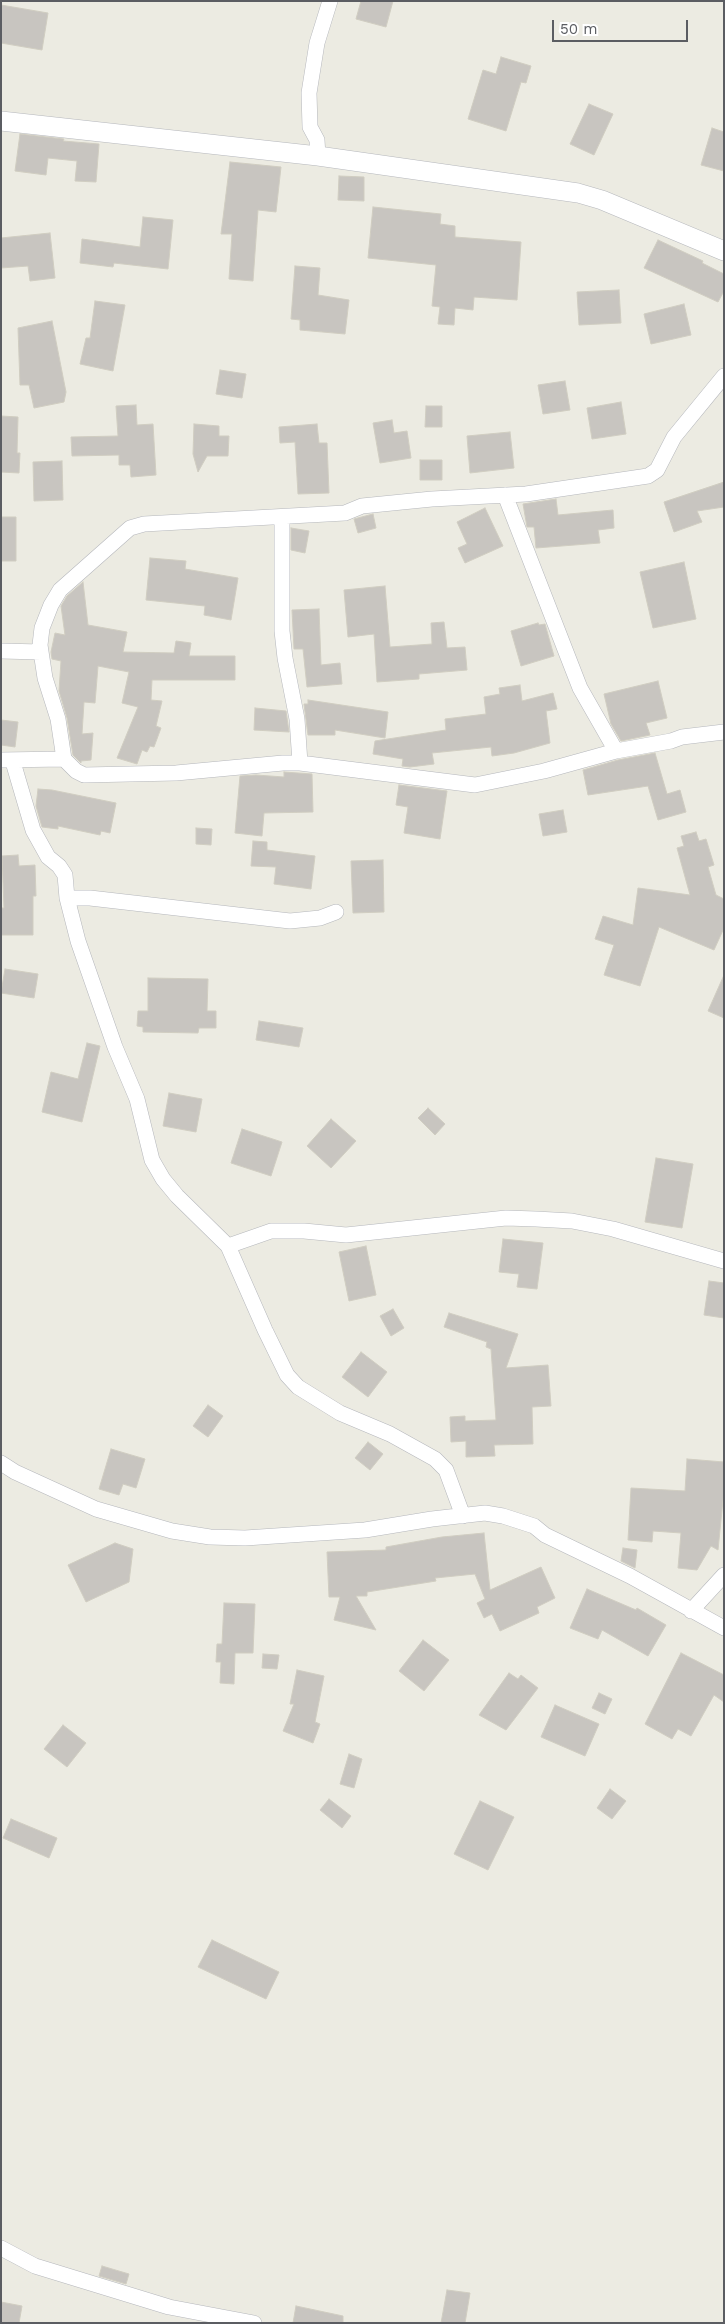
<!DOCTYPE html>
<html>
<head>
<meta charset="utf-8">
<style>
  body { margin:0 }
  #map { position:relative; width:725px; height:2324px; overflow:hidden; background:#ecebe2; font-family:"Work Sans",sans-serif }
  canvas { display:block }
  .frame { position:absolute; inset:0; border:2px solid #5b5d62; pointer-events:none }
  .scale { position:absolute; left:552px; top:20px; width:136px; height:22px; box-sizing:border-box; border:2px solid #5b5d62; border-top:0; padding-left:6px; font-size:15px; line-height:18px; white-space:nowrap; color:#5b5d62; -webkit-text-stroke:4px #fff; paint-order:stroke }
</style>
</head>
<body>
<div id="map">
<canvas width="725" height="2324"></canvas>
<div class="frame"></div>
<div class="scale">50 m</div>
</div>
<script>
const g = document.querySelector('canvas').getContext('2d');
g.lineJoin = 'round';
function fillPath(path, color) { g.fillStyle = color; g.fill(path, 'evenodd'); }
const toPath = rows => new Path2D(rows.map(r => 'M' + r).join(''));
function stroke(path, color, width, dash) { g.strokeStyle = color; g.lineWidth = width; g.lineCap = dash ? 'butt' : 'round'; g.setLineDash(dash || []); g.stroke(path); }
const building = toPath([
  [361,1,393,1,386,27,356,19,361,1],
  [1,5,48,13,42,50,1,43,1,5],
  [501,57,531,66,526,83,521,82,506,131,468,119,483,70,496,74,501,57],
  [589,104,613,114,594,155,570,144,589,104],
  [712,128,724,132,724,171,701,165,712,128],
  [20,134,64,139,63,141,99,144,96,182,75,181,77,161,48,158,46,175,15,171,20,134],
  [230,162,281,167,276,212,258,210,253,281,229,279,232,234,221,234,230,162],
  [339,176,364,177,364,201,338,200,339,176],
  [373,207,441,214,440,224,455,226,455,237,521,242,517,300,474,297,473,310,455,308,454,325,438,324,440,307,432,306,436,265,368,258,373,207],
  [143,217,173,220,168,269,114,263,113,267,80,263,82,239,140,247,143,217],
  [50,233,55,278,30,281,28,266,1,268,1,238,50,233],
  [658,240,703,261,702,263,724,274,724,291,718,302,644,268,658,240],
  [295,266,320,268,318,295,349,300,345,334,300,330,300,320,291,319,295,266],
  [619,290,621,323,579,325,577,292,619,290],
  [95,301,125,305,113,371,80,364,86,338,90,338,95,301],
  [684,304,691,335,651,344,644,314,684,304],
  [52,321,66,392,64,402,34,408,29,385,20,385,18,328,52,321],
  [220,370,246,374,242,398,216,394,220,370],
  [565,381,570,410,543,414,538,385,565,381],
  [621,402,626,434,592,439,587,408,621,402],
  [136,405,137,425,153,424,156,475,131,477,130,465,119,465,119,455,72,456,71,437,118,436,116,406,136,405],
  [426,406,442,406,442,427,425,427,426,406],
  [1,416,18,417,17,453,20,453,19,473,1,472,1,416],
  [392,420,394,433,407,431,411,458,380,463,373,423,392,420],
  [194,424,219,426,219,436,229,436,228,456,207,456,198,472,193,454,194,424],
  [317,424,319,443,327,443,329,493,298,494,295,442,280,443,279,427,317,424],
  [510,432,514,468,470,473,467,436,510,432],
  [420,460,442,460,442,480,420,480,420,460],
  [62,461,63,500,34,501,33,462,62,461],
  [724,482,724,507,697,511,702,522,674,532,664,502,724,482],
  [556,499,558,515,613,510,614,528,598,530,600,543,536,548,534,527,527,527,523,504,556,499],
  [485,508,503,546,465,563,458,548,467,544,457,522,485,508],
  [373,514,376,528,358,533,354,519,373,514],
  [1,517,16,517,16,561,1,561,1,517],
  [291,528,309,531,305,553,291,550,291,528],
  [150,558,186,561,185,569,238,578,231,620,204,615,205,606,146,600,150,558],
  [684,562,696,619,653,628,640,572,684,562],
  [83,582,88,625,127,632,123,652,174,653,176,641,191,643,189,656,235,656,235,680,152,680,151,700,162,701,156,726,161,728,154,747,150,746,147,752,142,750,137,764,117,758,138,707,122,703,129,672,98,666,95,703,84,702,82,734,93,733,91,760,81,761,81,763,73,755,67,718,59,691,61,661,52,659,51,652,55,633,65,635,61,606,67,596,83,582],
  [385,586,390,647,432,644,431,623,444,622,447,648,465,647,467,670,419,674,419,679,377,682,374,634,348,637,344,590,385,586],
  [319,609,321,665,340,663,342,684,307,687,303,649,294,649,292,610,319,609],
  [538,623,539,625,545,624,554,656,521,666,511,631,538,623],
  [658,681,667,718,646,723,650,735,621,741,611,724,604,694,658,681],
  [520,685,522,701,553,693,557,709,546,711,550,743,514,753,492,756,491,747,432,753,434,764,410,767,402,766,403,759,373,754,375,741,446,730,445,719,486,714,484,697,500,694,499,688,520,685],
  [308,700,388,712,385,738,335,730,335,735,308,735,304,704,308,704,308,700],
  [255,708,286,711,289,732,254,730,255,708],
  [1,720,18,722,15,747,1,745,1,720],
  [655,753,667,794,680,790,686,812,658,820,648,786,588,795,583,770,618,760,655,753],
  [284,772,312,774,313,812,264,813,262,836,235,833,240,776,256,775,284,777,284,772],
  [399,785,447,791,440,839,404,833,408,807,396,805,399,785],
  [38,789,52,790,116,803,110,833,101,831,100,835,58,826,58,829,42,827,36,806,38,789],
  [563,810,567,832,543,836,539,814,563,810],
  [196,828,212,829,211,845,196,844,196,828],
  [696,832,699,841,706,839,714,865,708,867,716,895,724,899,724,928,714,950,659,927,640,986,604,975,614,945,595,939,603,916,633,925,638,888,690,895,677,848,684,846,681,836,696,832],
  [253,841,267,842,267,850,315,856,311,889,274,884,276,867,251,866,253,841],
  [18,855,19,866,35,865,36,896,33,896,33,935,1,935,1,908,4,908,2,856,18,855],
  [383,860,384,912,353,913,351,861,383,860],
  [5,969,38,974,34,998,1,993,5,969],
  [724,975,724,1018,708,1011,724,975],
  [148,978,208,979,207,1011,216,1011,216,1028,199,1028,198,1033,143,1032,143,1027,137,1026,138,1011,148,1011,148,978],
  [259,1021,303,1028,299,1047,256,1040,259,1021],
  [87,1043,100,1046,82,1122,42,1112,51,1072,78,1079,87,1043],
  [169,1093,202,1099,196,1132,163,1126,169,1093],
  [428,1108,445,1124,435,1135,418,1118,428,1108],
  [331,1119,356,1141,331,1168,307,1146,331,1119],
  [242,1129,282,1142,271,1176,231,1163,242,1129],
  [656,1158,693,1164,682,1228,645,1222,656,1158],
  [503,1239,543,1243,537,1289,517,1287,519,1274,499,1272,503,1239],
  [366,1246,376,1295,349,1301,339,1252,366,1246],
  [709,1281,724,1283,724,1318,704,1315,709,1281],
  [393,1309,404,1328,391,1336,380,1316,393,1309],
  [449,1313,518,1334,506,1368,548,1365,551,1406,532,1407,533,1444,494,1445,495,1456,466,1457,466,1441,451,1442,450,1417,465,1416,465,1421,496,1420,491,1349,486,1347,487,1342,444,1327,449,1313],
  [361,1352,387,1372,368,1397,342,1377,361,1352],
  [208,1405,223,1416,208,1437,193,1426,208,1405],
  [368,1442,383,1454,370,1470,355,1458,368,1442],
  [111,1449,145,1459,136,1488,123,1484,119,1495,99,1489,111,1449],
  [687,1459,724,1462,724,1490,718,1550,711,1546,697,1570,678,1568,681,1533,653,1531,652,1542,628,1540,631,1488,685,1491,687,1459],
  [484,1533,490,1590,541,1567,555,1598,537,1607,539,1613,500,1631,492,1614,484,1618,477,1603,485,1599,475,1574,435,1578,436,1581,367,1592,367,1596,356,1596,376,1630,334,1620,340,1597,329,1597,327,1552,386,1550,386,1547,442,1537,484,1533],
  [115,1543,133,1549,129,1582,86,1602,68,1565,115,1543],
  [623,1548,637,1550,635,1568,621,1561,623,1548],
  [587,1589,636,1610,637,1608,666,1625,648,1656,602,1630,598,1639,570,1628,587,1589],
  [224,1603,255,1604,253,1653,235,1653,234,1684,220,1683,221,1662,216,1662,217,1644,222,1644,224,1603],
  [423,1640,449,1660,424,1691,399,1671,423,1640],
  [681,1653,724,1675,724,1702,714,1695,691,1736,678,1729,672,1739,645,1724,681,1653],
  [263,1654,279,1655,277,1669,262,1668,263,1654],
  [297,1670,324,1676,315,1722,320,1724,313,1743,283,1731,294,1704,290,1704,297,1670],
  [509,1673,518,1679,521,1675,538,1688,506,1730,479,1715,509,1673],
  [599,1693,612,1699,605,1714,592,1708,599,1693],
  [555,1705,599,1724,585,1756,541,1737,555,1705],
  [63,1725,86,1743,67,1767,44,1749,63,1725],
  [349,1754,362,1759,354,1788,340,1784,349,1754],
  [610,1789,626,1801,612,1819,597,1808,610,1789],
  [329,1799,351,1816,342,1828,320,1810,329,1799],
  [480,1801,514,1817,488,1870,454,1854,480,1801],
  [11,1819,57,1838,49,1858,3,1838,11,1819],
  [212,1940,279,1972,266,1999,198,1967,212,1940],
  [102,2266,129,2274,126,2284,99,2276,102,2266],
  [447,2290,470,2293,465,2323,441,2323,447,2290],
  [1,2302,22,2306,19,2323,1,2323,1,2302],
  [296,2306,343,2316,343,2323,293,2323,296,2306]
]);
const minor = toPath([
  [318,156,317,140,310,127,309,93,317,43,330,1],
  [724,376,674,437,657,470,648,476,526,494,432,499,362,506,345,513,144,524,130,528,60,590,51,605,42,628,40,645,45,678,58,719,64,759,76,771,84,775,176,773,283,763,300,763,475,785,544,771,616,751,671,741,682,737,724,732],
  [505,495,580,688,616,751],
  [282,518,282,631,285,658,297,719,300,763],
  [1,651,41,652],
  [1,760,64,759],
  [13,762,33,830,48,857,59,866,65,875,67,898,78,941,115,1047,137,1099,152,1160,163,1179,177,1196,228,1246,265,1330,287,1375,298,1387,340,1413,390,1434,435,1459,446,1470,463,1516],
  [67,898,90,898,290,921,320,918,336,912],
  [228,1246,271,1231,304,1231,346,1235,506,1218,536,1219,572,1221,613,1229,724,1261],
  [1,1463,15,1472,96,1509,172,1531,210,1537,245,1538,365,1530,432,1519,485,1513,503,1516,534,1526,545,1535,630,1576,724,1628],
  [691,1611,724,1575],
  [1,2248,35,2266,169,2307,254,2323]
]);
const tertiary = toPath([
  [1,121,318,156,578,193,602,200,724,251]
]);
fillPath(building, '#c8c5c0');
stroke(building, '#d0cdc1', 1);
stroke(minor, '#b5b7bc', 16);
stroke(tertiary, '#b5b7bc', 20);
stroke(minor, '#fff', 15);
stroke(tertiary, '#fff', 19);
</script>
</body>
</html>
